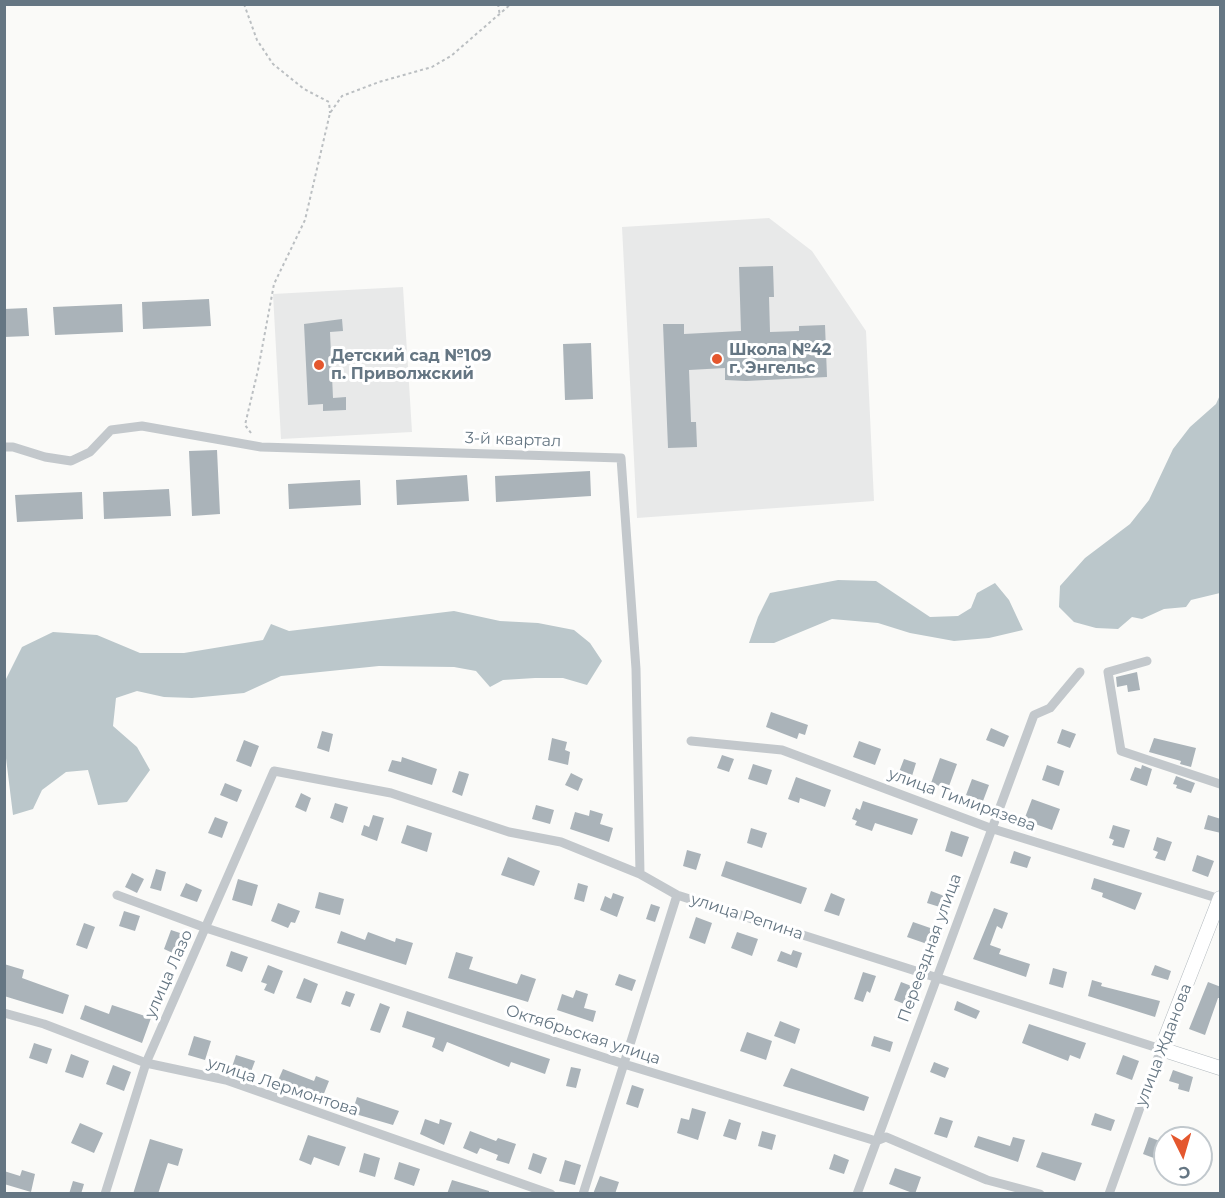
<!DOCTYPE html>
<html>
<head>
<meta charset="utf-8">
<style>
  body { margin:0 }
  #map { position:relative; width:1225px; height:1198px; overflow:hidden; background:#fafaf8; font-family:Montserrat,sans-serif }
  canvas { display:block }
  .frame { position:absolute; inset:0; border:6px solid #657683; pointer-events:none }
  .north { position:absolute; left:1153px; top:1126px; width:60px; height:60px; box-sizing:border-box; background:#fff; border:2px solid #c1c8cd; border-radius:50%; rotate:175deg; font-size:16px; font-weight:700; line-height:24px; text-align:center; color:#657683 }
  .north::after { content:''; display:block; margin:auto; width:21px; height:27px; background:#e4572e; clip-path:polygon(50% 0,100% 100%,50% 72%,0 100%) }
</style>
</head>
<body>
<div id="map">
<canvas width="1225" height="1198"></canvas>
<div class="frame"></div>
<div class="north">С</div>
</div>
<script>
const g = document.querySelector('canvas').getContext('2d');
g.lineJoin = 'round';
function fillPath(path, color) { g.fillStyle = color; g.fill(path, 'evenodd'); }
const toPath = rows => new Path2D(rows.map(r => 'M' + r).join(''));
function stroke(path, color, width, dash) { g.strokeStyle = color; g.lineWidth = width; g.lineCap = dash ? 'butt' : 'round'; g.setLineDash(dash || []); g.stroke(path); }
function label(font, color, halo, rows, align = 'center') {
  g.font = font + ' Montserrat,sans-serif'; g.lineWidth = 6; g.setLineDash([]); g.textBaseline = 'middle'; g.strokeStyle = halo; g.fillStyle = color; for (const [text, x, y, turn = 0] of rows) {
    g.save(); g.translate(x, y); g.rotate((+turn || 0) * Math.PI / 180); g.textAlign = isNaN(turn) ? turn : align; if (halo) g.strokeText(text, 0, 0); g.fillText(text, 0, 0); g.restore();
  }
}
const built = toPath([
  [769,218,812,251,866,331,874,501,637,518,622,227],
  [403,287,412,432,281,439,273,294]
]);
const water = toPath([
  [1220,395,1220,593,1191,600,1186,607,1164,609,1142,619,1132,617,1118,629,1096,628,1074,622,1059,607,1060,586,1085,558,1130,524,1149,500,1173,449,1190,427,1216,404],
  [838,580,876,581,930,617,958,616,971,608,977,593,995,583,1009,600,1023,630,989,638,954,641,910,633,878,623,832,619,774,643,749,643,758,617,770,593],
  [454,611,500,621,538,623,574,630,590,643,602,661,587,685,563,678,535,678,503,680,490,687,476,671,454,667,379,666,281,676,244,693,192,698,164,697,137,691,116,698,113,726,137,747,150,770,127,802,98,805,88,770,66,772,42,790,33,809,13,815,4,742,5,681,22,647,53,632,97,635,140,653,184,653,263,640,271,624,289,631]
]);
const building = toPath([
  [773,266,774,297,769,297,770,332,799,331,799,326,825,325,827,377,746,381,725,380,725,368,689,370,691,422,696,422,697,447,668,448,663,324,684,324,684,334,741,331,739,267],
  [209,299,211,326,143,329,142,302],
  [122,304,123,332,55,335,53,307],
  [27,308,29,336,4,337,4,309],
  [342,319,343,331,330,332,333,398,346,397,346,410,323,411,323,404,308,405,304,324],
  [591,343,593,399,565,400,563,344],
  [217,450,220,514,192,516,189,451],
  [590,471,591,496,496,502,495,476],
  [467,475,469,501,397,505,396,480],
  [360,480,361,505,289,509,288,484],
  [169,489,171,516,104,519,103,492],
  [82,492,83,519,17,522,15,495],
  [1137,672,1140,690,1128,692,1127,685,1117,687,1116,677],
  [771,712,808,725,805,735,799,733,797,739,766,727],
  [991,728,1009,736,1004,747,986,740],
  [1062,729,1076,734,1070,748,1057,743],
  [322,731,333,734,329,752,317,748],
  [552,738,567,742,565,750,570,752,568,765,548,760],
  [1154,738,1196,748,1191,767,1180,764,1181,761,1149,752],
  [244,740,259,746,251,767,236,761],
  [859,741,881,749,875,765,853,757],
  [722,755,734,759,729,772,717,768],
  [402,757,437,769,432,785,388,771,392,760,401,762],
  [940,758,957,764,948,789,931,783],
  [904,759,916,763,912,776,899,772],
  [753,764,772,770,767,785,748,779],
  [1047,765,1064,771,1059,786,1042,780],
  [1142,765,1152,769,1147,786,1130,780,1135,767,1141,769],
  [459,771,469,774,462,796,452,792],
  [571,773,583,779,578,791,565,785],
  [1176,776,1195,783,1191,793,1176,788,1177,785,1173,784],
  [796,777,831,790,825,807,800,798,799,803,788,799],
  [972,779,989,785,983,801,966,795],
  [225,783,242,790,237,802,220,795],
  [301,793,311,798,306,812,295,807],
  [1032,799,1060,809,1052,830,1024,820],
  [863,801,918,819,912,835,875,823,872,831,855,825,857,821,852,819,856,808,860,810],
  [335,803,348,807,343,823,330,818],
  [536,805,554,810,550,824,532,819],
  [590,810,603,814,600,824,613,828,609,842,570,829,575,812,589,816],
  [373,815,384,818,377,841,361,835,364,825,369,827],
  [1208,815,1221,819,1221,833,1204,829],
  [215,817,228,822,222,838,208,833],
  [407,825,432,833,427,852,401,843],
  [1113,825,1130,830,1124,848,1112,845,1114,840,1109,838],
  [751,828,767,833,762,848,747,843],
  [951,831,969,837,962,857,945,851],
  [1157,837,1172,842,1165,861,1155,858,1158,852,1153,850],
  [687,850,701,854,696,870,683,866],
  [1014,851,1031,857,1027,868,1010,863],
  [1197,855,1214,861,1208,877,1192,871],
  [508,857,540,871,534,886,501,875],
  [726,861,807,888,801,904,721,876],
  [156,869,166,872,161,891,150,888],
  [132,873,144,879,137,893,125,887],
  [1094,878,1142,893,1135,910,1102,897,1103,893,1091,889],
  [238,879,258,885,252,906,232,900],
  [186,883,202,890,197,902,180,896],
  [578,883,588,886,584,902,574,899],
  [931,891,947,897,943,908,927,903],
  [319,892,344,899,340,915,315,908],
  [613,893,624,897,617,917,600,910,605,896,611,899],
  [831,893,845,899,839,916,824,911],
  [278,903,300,911,295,923,291,922,288,928,271,921],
  [651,904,660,907,655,922,646,919],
  [994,908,1008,913,1002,929,997,926,990,945,1001,949,999,954,1030,964,1026,977,973,959],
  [124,911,140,916,135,931,119,926],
  [696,917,712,923,705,944,689,938],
  [913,922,936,930,930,945,907,937],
  [84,923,95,927,87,949,76,945],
  [171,930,183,934,175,954,164,949],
  [341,931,365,940,368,932,395,942,396,938,413,943,406,965,337,943],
  [737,932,758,939,752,956,731,948],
  [793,950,802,953,797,968,777,961,781,951,791,955],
  [231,951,248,957,242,972,226,966],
  [456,952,473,957,469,969,517,984,521,974,536,979,528,1002,448,978],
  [4,964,24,970,22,978,69,995,63,1014,4,996],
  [268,965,283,971,274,994,264,990,267,984,261,982],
  [1155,965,1171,971,1168,980,1151,975],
  [1053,968,1067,972,1063,988,1049,984],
  [863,972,876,976,870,993,867,991,863,1002,854,999],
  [619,974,636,980,632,991,615,985],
  [304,978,318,984,311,1003,296,998],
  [1092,980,1102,983,1101,986,1160,1001,1155,1017,1088,996],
  [901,982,914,987,907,1005,894,1000],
  [1208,982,1221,987,1221,998,1218,998,1205,1035,1189,1029],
  [576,990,588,994,584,1008,596,1011,593,1022,557,1010,562,994,573,998],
  [346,991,355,994,350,1007,341,1004],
  [957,1001,980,1011,976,1019,954,1010],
  [380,1003,390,1007,380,1033,370,1030],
  [85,1005,109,1014,112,1005,151,1018,142,1043,80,1019],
  [407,1011,550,1059,545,1074,511,1062,509,1067,447,1042,443,1052,432,1047,435,1038,402,1027],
  [780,1021,800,1029,795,1044,774,1036],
  [1029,1024,1086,1043,1080,1059,1070,1055,1068,1061,1022,1043],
  [747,1032,772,1041,766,1060,740,1051],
  [194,1036,211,1041,205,1060,188,1055],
  [874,1036,893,1042,890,1052,871,1046],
  [34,1043,52,1049,47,1064,29,1058],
  [71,1054,89,1061,83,1078,65,1072],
  [236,1055,255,1061,249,1077,231,1070],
  [1123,1055,1139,1061,1132,1080,1116,1074],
  [934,1062,949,1068,945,1078,930,1072],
  [113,1065,131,1072,124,1091,106,1084],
  [571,1067,581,1069,576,1088,566,1086],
  [791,1068,869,1097,864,1111,783,1086],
  [283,1069,314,1081,316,1076,329,1081,321,1101,276,1085],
  [1173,1070,1193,1077,1189,1092,1178,1089,1179,1084,1169,1081],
  [632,1085,644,1089,638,1108,626,1104],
  [357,1097,399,1111,393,1125,352,1113],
  [692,1108,706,1112,698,1140,677,1133,681,1118,689,1120],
  [1095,1113,1115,1120,1111,1131,1091,1125],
  [940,1117,953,1121,947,1138,934,1134],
  [425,1119,439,1124,440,1119,452,1123,444,1145,420,1134],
  [729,1119,741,1123,736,1140,723,1136],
  [80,1123,103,1133,94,1153,71,1143],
  [470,1131,496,1141,498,1138,516,1144,509,1164,496,1160,498,1155,480,1148,477,1154,463,1148],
  [762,1131,776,1135,772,1150,758,1146],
  [308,1135,346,1147,339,1166,314,1157,311,1165,299,1160],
  [978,1136,1010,1146,1013,1137,1025,1140,1018,1162,974,1147],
  [1149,1137,1165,1143,1159,1160,1143,1154],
  [150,1139,183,1149,178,1166,168,1163,158,1194,133,1194],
  [1042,1152,1082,1163,1075,1181,1036,1167],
  [364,1153,380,1158,375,1177,359,1172],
  [533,1153,547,1158,541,1174,528,1169],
  [834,1154,849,1160,844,1174,829,1169],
  [565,1160,581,1165,575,1185,559,1181],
  [399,1162,420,1169,414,1186,394,1179],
  [895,1168,921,1177,915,1194,889,1184],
  [22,1170,35,1174,31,1192,4,1184,4,1171,20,1176],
  [600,1176,619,1182,615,1194,593,1194],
  [452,1180,489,1191,489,1194,447,1194],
  [73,1181,84,1184,81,1194,69,1194]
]);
const path = toPath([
  [244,4,257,40,273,64,304,89,329,102,330,113],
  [498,4,500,16],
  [251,433,245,425,258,370,274,284,305,220,330,113,342,96,379,82,432,67,451,56,511,4]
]);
const street = toPath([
  [4,447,13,447,45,457,71,461,90,452,111,430,142,426,261,447,621,458,636,669,640,874],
  [1147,661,1108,672,1121,751,1220,784],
  [691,741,782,750,990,828,1220,899],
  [117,895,206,928,624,1064,876,1141,886,1137,987,1180,1040,1194],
  [4,1013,44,1024,146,1063,226,1080,551,1194],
  [105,1194,146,1063,274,771,391,793,509,832,561,842,640,874,677,895,1161,1049,1109,1194],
  [583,1194,677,895],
  [857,1194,1034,715,1050,708,1080,672]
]);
const secondary = toPath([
  [1220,898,1161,1049,1220,1068]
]);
const markers = [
  [717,359,6,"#e4572e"],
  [319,365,6,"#e4572e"]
];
const poiNames = [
  ["Школа №42",729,350],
  ["г. Энгельс",729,368],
  ["Детский сад №109",331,356],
  ["п. Приволжский",331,374]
];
const streetNames = [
  ["3-й квартал",513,440,2],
  ["улица Тимирязева",962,800,20],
  ["улица Репина",747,917,18],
  ["Переездная улица",930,948,-70],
  ["улица Лазо",169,974,-66],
  ["Октябрьская улица",583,1035,18],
  ["улица Жданова",1164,1045,-69],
  ["улица Лермонтова",283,1087,18]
];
fillPath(built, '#e8e9e9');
fillPath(water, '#bbc7cb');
fillPath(building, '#aab3b9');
stroke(secondary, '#b3babf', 15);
stroke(path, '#bbbfc2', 2, [3, 3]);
stroke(street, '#c3c8cc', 9);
stroke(secondary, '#fff', 14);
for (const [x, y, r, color] of markers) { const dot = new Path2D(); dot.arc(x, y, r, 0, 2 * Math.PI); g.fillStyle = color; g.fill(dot); stroke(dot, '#fff', 2); }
label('bold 16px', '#657683', '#fff', poiNames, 'left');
label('16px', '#657683', '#fff', streetNames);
</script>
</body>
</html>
